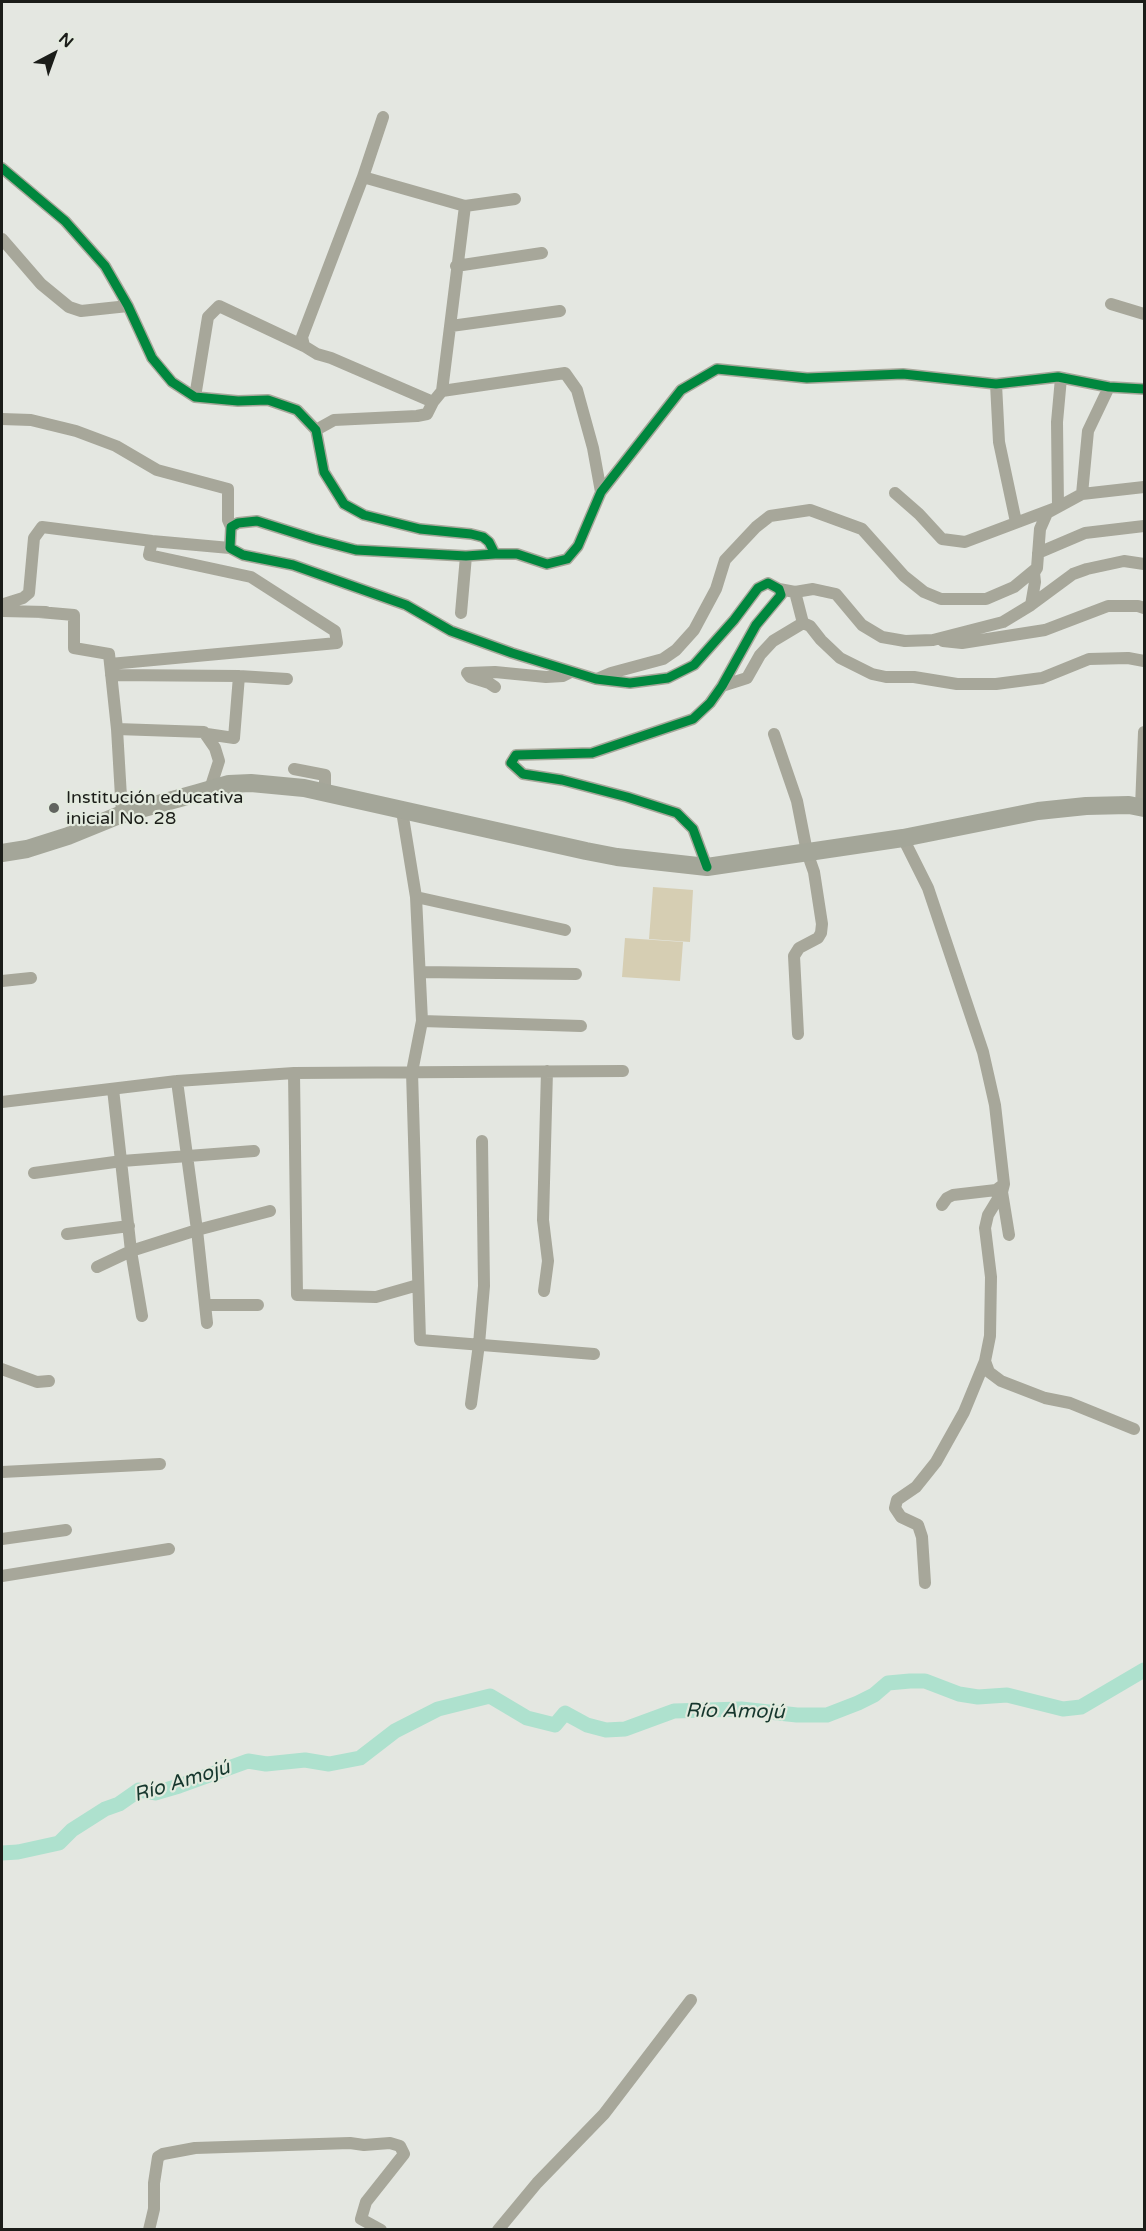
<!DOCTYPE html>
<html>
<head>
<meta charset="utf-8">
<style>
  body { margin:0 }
  #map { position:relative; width:1146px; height:2231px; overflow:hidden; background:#e4e7e1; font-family:"Varela Round",sans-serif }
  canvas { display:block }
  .frame { position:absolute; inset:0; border:3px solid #1b1d19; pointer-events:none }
  .north { position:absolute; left:24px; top:24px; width:60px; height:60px; -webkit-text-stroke:4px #e3eade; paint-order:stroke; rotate:41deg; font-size:16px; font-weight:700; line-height:24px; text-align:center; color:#1b1d19 }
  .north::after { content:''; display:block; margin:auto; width:21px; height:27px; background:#1b1d19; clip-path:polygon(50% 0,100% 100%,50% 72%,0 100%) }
</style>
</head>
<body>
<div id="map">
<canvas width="1146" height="2231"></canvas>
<div class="frame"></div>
<div class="north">N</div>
</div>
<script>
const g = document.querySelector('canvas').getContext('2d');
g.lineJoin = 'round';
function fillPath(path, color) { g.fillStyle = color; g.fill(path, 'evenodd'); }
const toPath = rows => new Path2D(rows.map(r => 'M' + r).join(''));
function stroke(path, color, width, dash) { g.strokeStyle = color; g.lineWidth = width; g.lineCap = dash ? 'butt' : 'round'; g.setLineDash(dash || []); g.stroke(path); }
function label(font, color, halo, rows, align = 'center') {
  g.font = font + ' "Varela Round",sans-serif'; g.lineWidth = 4.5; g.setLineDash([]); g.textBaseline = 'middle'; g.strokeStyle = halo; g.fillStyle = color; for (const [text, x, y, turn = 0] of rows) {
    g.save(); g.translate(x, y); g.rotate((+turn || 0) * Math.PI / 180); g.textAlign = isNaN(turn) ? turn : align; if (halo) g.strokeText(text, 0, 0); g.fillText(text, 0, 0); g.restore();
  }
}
const green = toPath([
  [653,887,693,890,690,942,649,939],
  [625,938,683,942,680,981,622,977]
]);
const river = toPath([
  [2,1853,18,1852,59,1843,72,1830,105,1809,119,1804,139,1790,155,1793,179,1786,248,1761,266,1764,305,1760,329,1764,360,1758,395,1731,438,1709,490,1696,527,1718,555,1725,565,1713,587,1725,606,1730,625,1729,674,1711,741,1709,797,1715,827,1715,858,1703,874,1695,888,1683,910,1681,925,1681,959,1694,978,1697,1007,1695,1063,1709,1081,1707,1144,1670]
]);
const minor = toPath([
  [2,168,65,221,105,266,128,306,152,358,172,382,195,397,238,401,268,400,297,410,316,430,324,472,344,504,364,515,420,529,471,534,483,537,489,542,495,554,466,556,356,550,314,539,257,521,238,523,231,527,230,548,243,555,293,565,406,605,451,631,512,653,596,679,630,683,668,678,694,665,734,620,758,588,768,583,779,589,781,595,756,625,722,686,710,703,693,719,592,753,516,755,511,763,523,774,562,780,627,797,677,813,693,829,707,867],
  [363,177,465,206,442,391,433,402],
  [465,206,515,199],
  [2,239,41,284,69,307,81,311,128,306],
  [456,266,542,253],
  [1111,304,1144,314],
  [451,326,560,311],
  [996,384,999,442,1016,522],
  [442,391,565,373,577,390,593,448,601,492],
  [195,397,208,317,219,306,304,346],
  [2,419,31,420,76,431,116,446,157,470,228,489,228,520,231,527],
  [316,430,334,420,417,416,427,414,433,402,331,358,317,354,304,346,302,337,363,177,383,117],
  [895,493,919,514,942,539,965,542,1058,507,1057,422,1061,378],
  [1082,494,1088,431,1109,387],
  [1038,553,1085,533,1144,526],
  [495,554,517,554,547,564,567,559,578,546,601,492,681,390,717,369,807,378,903,374,996,384,1058,377,1109,387,1144,389],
  [779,589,795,592,813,589,836,594,862,625,882,637,905,641,933,640,1003,622,1031,605,1073,574,1087,569,1124,561,1144,564],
  [795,592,803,623],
  [1031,605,1035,582,1034,573,1037,568],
  [39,612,74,615,74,648,109,654,117,729,122,814],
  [46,612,3,611,4,604,23,598,29,593,34,538,42,527,152,541,230,548],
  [461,613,466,556],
  [943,641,962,643,1045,630,1108,606,1138,606,1144,608],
  [110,664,337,643,335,631,251,577,149,555,152,541],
  [111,675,239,676,287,679],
  [597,679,611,673,663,659,676,650,694,630,716,589,725,560,756,527,770,516,810,510,862,529,904,576,924,592,941,599,986,599,1014,587,1037,568,1040,529,1047,513,1082,494,1144,487],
  [722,686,747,678,760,655,773,641,803,623,810,626,821,640,840,658,872,674,886,677,914,677,957,684,996,684,1042,678,1089,659,1128,658,1144,661],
  [495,687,489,683,470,677,467,673,495,672,546,677,563,676,571,672],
  [117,729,204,732,215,748,219,761,210,789],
  [207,734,234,738,239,676],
  [774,734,797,801,807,852,814,872,822,924,821,933,818,938,799,948,794,956,798,1034],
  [294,769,325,775,325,793],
  [1141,807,1144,732],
  [402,811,416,897,422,1021,412,1072,420,1340,594,1354],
  [903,838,928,888,983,1052,995,1105,1004,1184,1002,1192,1009,1235],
  [416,897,565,930],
  [420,972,576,974],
  [2,981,31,978],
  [422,1021,581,1026],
  [294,1073,297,1295,376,1297,418,1285],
  [177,1081,197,1230,207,1323],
  [113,1089,131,1251,142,1316],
  [2,1102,177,1081,294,1073,623,1071],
  [34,1173,122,1161,254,1151],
  [942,1205,947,1198,953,1195,996,1190,1004,1184],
  [67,1234,129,1226],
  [97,1267,131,1251,197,1230,270,1211],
  [544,1291,548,1261,543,1220,547,1071],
  [205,1305,258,1305],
  [985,1361,989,1372,1001,1381,1045,1398,1070,1403,1134,1429],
  [2,1369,37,1382,49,1381],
  [471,1404,479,1344,484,1286,482,1141],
  [2,1472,160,1464],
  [2,1539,66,1530],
  [2,1576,169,1549],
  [925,1583,922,1537,918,1525,901,1517,895,1508,897,1500,916,1487,936,1462,964,1412,985,1361,990,1336,991,1277,985,1228,988,1215,1002,1192],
  [149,2230,154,2209,154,2183,158,2157,163,2154,195,2148,350,2143,364,2145,390,2143,400,2146,404,2154,366,2202,361,2219,381,2230],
  [498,2230,537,2183,604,2114,691,2000]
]);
const highway = toPath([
  [2,853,27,849,68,836,122,814,198,793,229,784,251,783,304,788,586,851,617,857,707,867,903,838,1038,811,1086,806,1129,805,1144,808]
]);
const cycleway = toPath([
  [2,168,65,221,105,266,128,306,152,358,172,382,195,397,238,401,268,400,297,410,316,430,324,472,344,504,364,515,420,529,471,534,483,537,489,542,495,554,466,556,356,550,314,539,257,521,238,523,231,527,230,548,243,555,293,565,406,605,451,631,512,653,596,679,630,683,668,678,694,665,734,620,758,588,768,583,779,589,781,595,756,625,722,686,710,703,693,719,592,753,516,755,511,763,523,774,562,780,627,797,677,813,693,829,707,867],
  [495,554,517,554,547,564,567,559,578,546,601,492,681,390,717,369,807,378,903,374,996,384,1058,377,1109,387,1144,389]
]);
const markers = [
  [54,808,6,"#61645f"]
];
const poiNames = [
  ["Institución educativa",66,798],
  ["inicial No. 28",66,819]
];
const waterNames = [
  ["Río Amojú",735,1712,1],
  ["Río Amojú",182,1782,-17]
];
fillPath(green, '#d6ceb3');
stroke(river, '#aee1ce', 15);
stroke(minor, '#a7a79a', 12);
stroke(highway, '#a4a699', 18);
stroke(cycleway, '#00873e', 9);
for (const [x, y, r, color] of markers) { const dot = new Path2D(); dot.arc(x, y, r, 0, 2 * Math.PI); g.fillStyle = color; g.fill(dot); stroke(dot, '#e3eade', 2); }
label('18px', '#1b1d19', '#e3eade', poiNames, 'left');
label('italic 20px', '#16372d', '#e3eade', waterNames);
</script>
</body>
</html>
